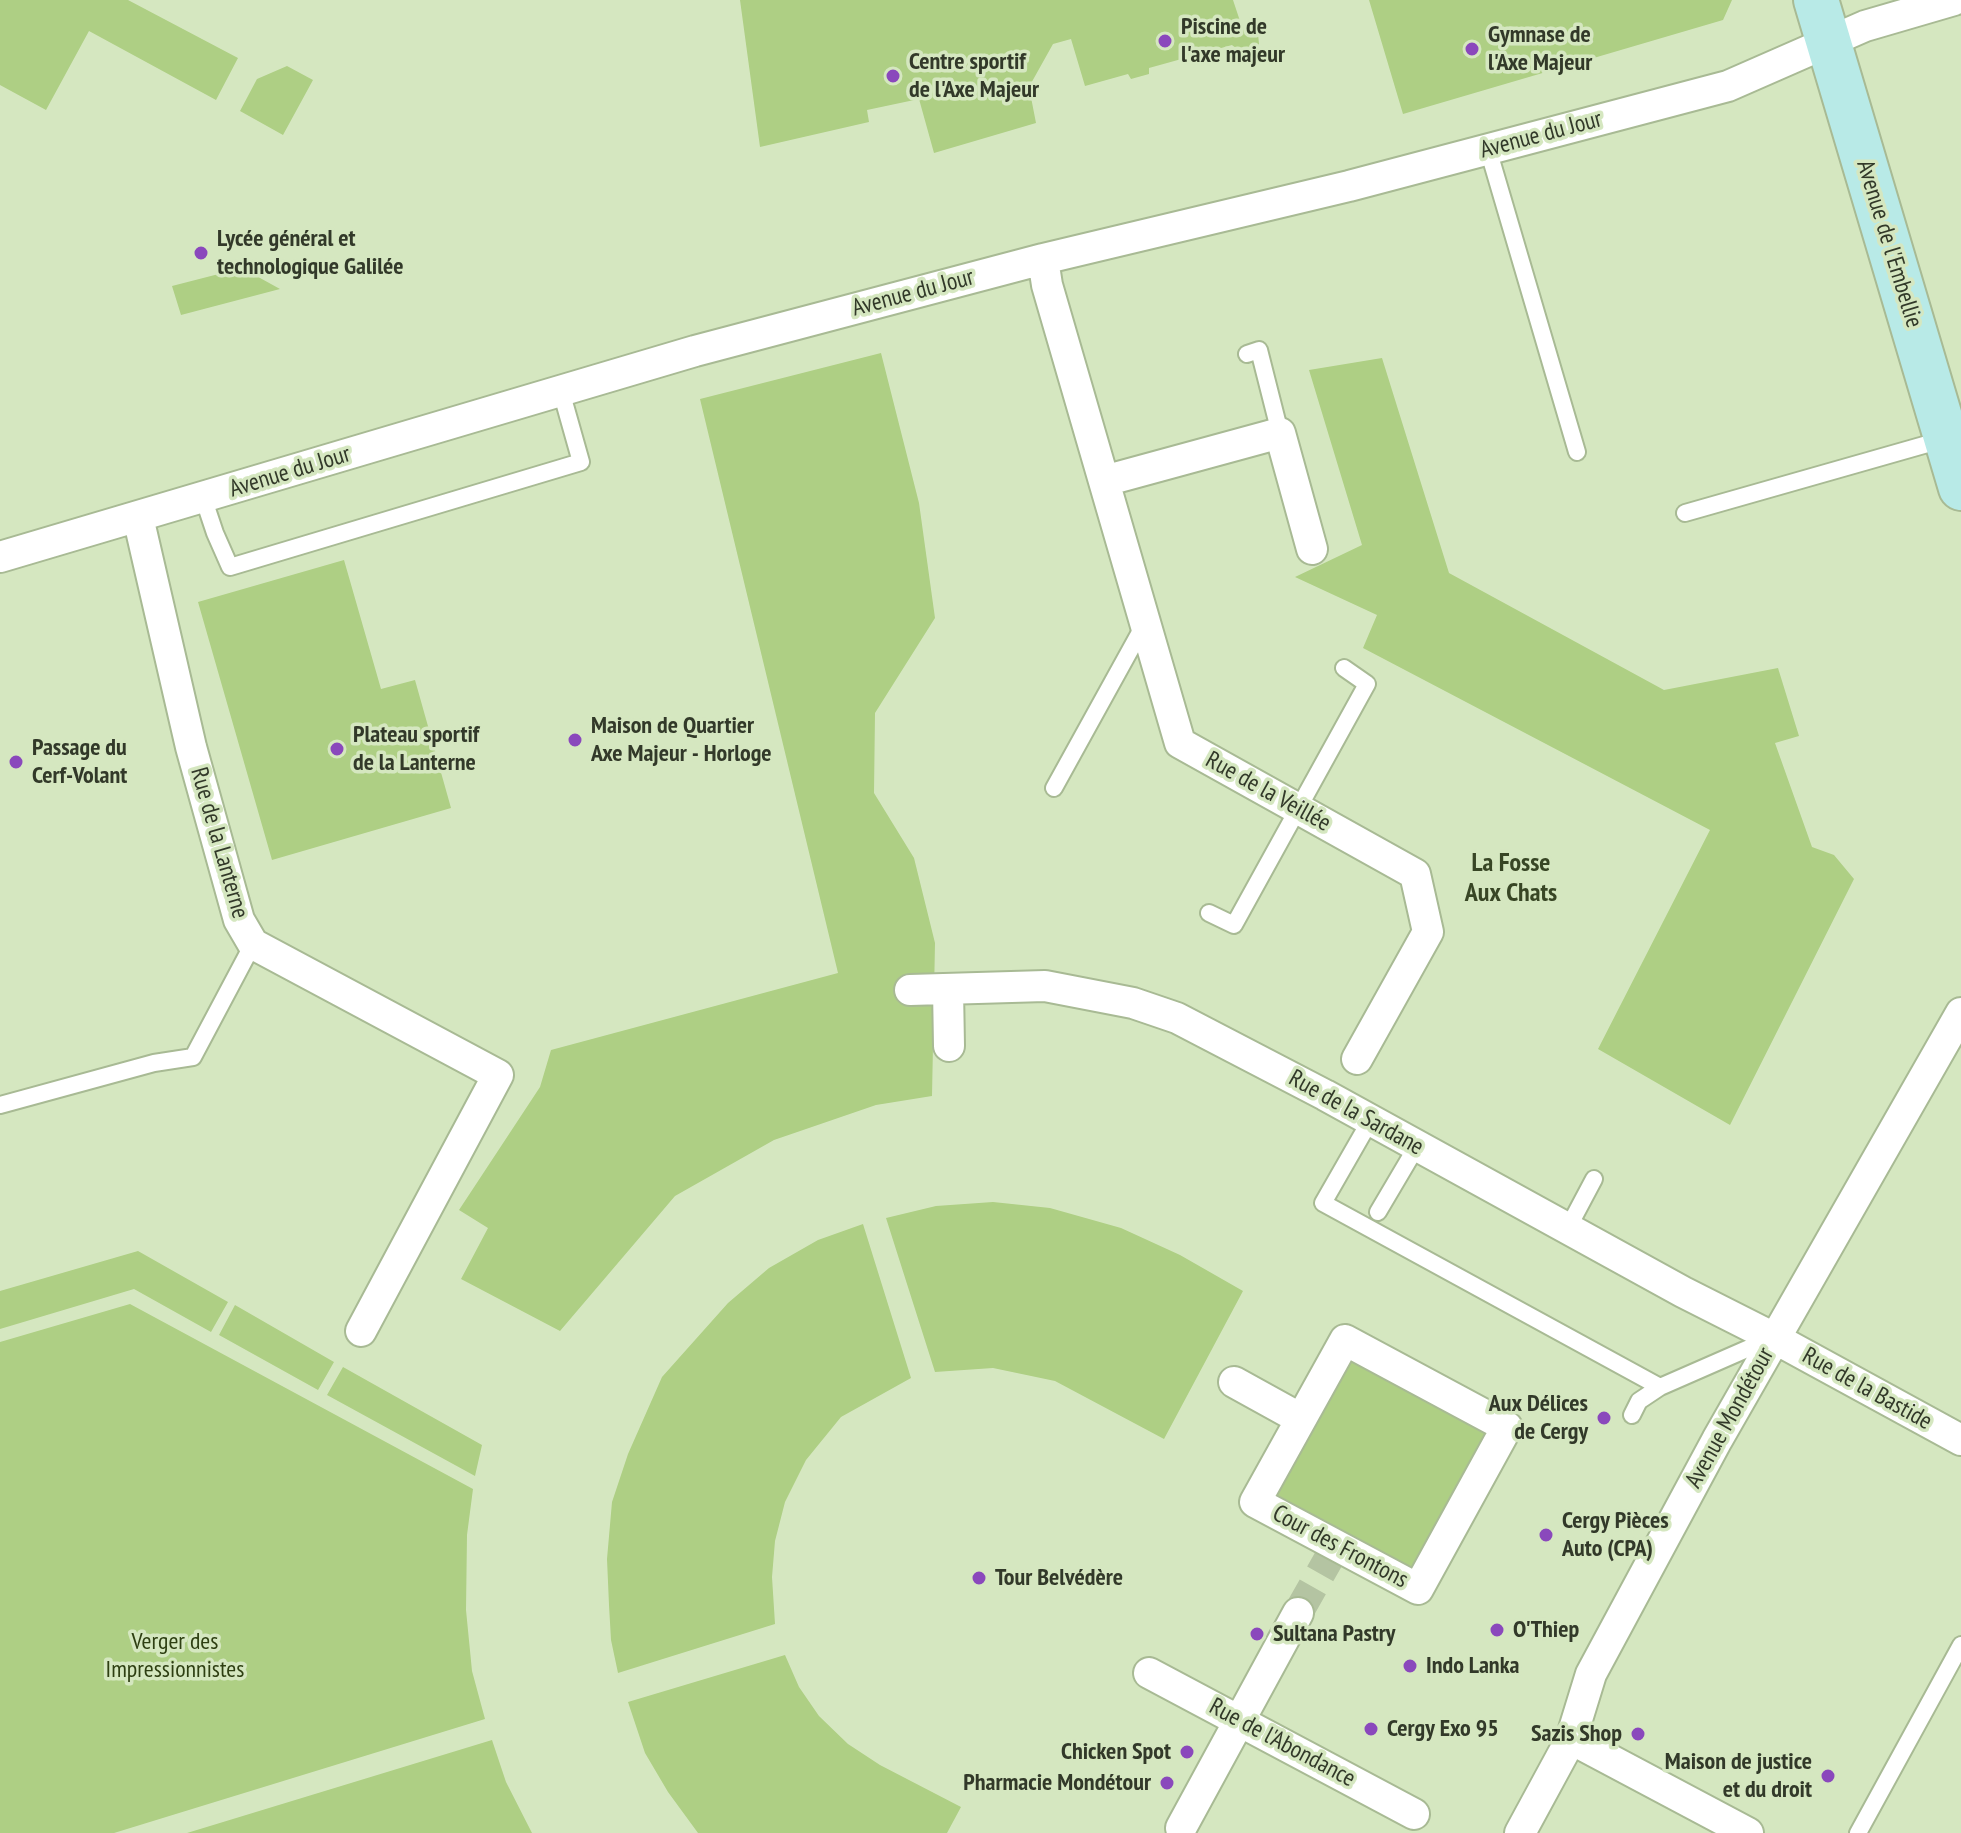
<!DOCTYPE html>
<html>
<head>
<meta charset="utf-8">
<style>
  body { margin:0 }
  canvas { display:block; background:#d5e7c0 }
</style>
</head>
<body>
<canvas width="1961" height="1833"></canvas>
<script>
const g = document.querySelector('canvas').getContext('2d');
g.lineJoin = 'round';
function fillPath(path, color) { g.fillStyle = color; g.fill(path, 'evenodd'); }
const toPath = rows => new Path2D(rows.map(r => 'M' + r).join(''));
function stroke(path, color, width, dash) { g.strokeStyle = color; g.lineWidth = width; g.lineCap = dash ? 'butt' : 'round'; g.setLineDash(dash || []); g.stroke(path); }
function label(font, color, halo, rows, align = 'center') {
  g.font = font + ' "PT Sans Narrow",sans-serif'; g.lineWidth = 7; g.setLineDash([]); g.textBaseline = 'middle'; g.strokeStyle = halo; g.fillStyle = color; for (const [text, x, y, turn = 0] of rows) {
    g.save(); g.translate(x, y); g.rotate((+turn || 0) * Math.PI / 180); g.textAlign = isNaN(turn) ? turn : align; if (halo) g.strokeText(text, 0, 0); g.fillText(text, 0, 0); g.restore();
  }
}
const green = toPath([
  [0,0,128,0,238,58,216,100,89,31,46,110,0,85],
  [740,0,1233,0,1242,27,1253,29,1258,34,1259,44,1250,53,1242,54,1232,45,1149,68,1149,74,1131,79,1128,74,1085,86,1071,39,1053,44,1029,87,1036,123,934,153,919,99,867,110,869,122,760,147],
  [1369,0,1732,0,1723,20,1403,114],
  [287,66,313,80,283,135,240,111,257,79],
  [242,268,280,289,181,315,172,286],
  [881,353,919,503,935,618,875,713,874,793,914,858,935,943,932,1096,876,1105,774,1140,675,1196,560,1331,461,1279,488,1228,459,1210,540,1087,551,1050,838,973,700,399],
  [1382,358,1449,573,1664,690,1778,668,1799,736,1775,743,1812,847,1834,855,1854,879,1730,1125,1598,1049,1710,830,1363,648,1377,615,1295,577,1362,545,1309,370],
  [344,560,381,689,415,680,451,808,272,860,198,602],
  [993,1202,1050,1208,1121,1228,1180,1255,1243,1291,1164,1439,1055,1381,993,1368,935,1372,886,1218,936,1206],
  [863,1224,911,1378,841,1417,806,1460,785,1502,775,1541,772,1577,775,1624,618,1673,611,1640,609,1605,607,1559,612,1502,628,1454,662,1377,728,1303,769,1268,818,1240],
  [138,1251,228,1302,211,1332,134,1289,0,1329,0,1291],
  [130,1304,473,1489,467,1535,466,1610,472,1671,485,1719,114,1833,0,1833,0,1342],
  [235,1305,334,1362,318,1390,219,1335],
  [1352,1353,1493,1431,1417,1575,1272,1498],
  [343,1367,482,1445,475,1476,327,1395],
  [785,1655,799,1687,819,1716,848,1744,880,1765,961,1807,947,1833,698,1833,668,1792,645,1753,628,1702],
  [492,1740,506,1782,532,1833,187,1833]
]);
const streetTunnel = toPath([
  [1298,1613,1336,1546]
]);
const lane = toPath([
  [1488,149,1577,452],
  [1247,354,1259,350,1280,433],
  [203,497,215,533,230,567,581,462,561,391],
  [1685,513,1945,439],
  [1054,788,1144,625],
  [1209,913,1234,925,1367,684,1344,668],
  [0,1105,154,1063,193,1057,253,944],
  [1370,1121,1323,1203,1660,1387],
  [1378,1212,1417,1146],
  [1568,1228,1594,1179],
  [1632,1415,1639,1401,1660,1387,1772,1338],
  [1858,1833,1961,1645]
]);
const street = toPath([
  [1043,259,1047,285,1180,743,1415,874,1428,932,1357,1059],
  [1104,481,1280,433,1312,549],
  [138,517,191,747,239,920,253,944,498,1075,361,1331],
  [0,557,695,351,1043,259,1349,186,1728,86,1865,26,1954,0],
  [948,989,949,1046],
  [910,990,1045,986,1133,1003,1177,1018,1325,1095,1683,1292,1774,1338,1961,1440],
  [1345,1340,1507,1427,1418,1589,1255,1502,1345,1340],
  [1234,1382,1301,1419],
  [1149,1673,1414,1814],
  [1571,1739,1748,1833],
  [1181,1828,1298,1613],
  [1520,1833,1571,1739,1591,1674,1717,1440,1961,1013]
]);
const secondary = toPath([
  [1816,0,1961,488]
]);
const markers = [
  [1165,41,8,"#8a48bc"],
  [1472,49,8,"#8a48bc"],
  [893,76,8,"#8a48bc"],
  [201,253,8,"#8a48bc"],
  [575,740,8,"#8a48bc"],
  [337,749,8,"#8a48bc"],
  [16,762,8,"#8a48bc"],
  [1604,1418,8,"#8a48bc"],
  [1546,1535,8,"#8a48bc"],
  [979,1578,8,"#8a48bc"],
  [1497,1630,8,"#8a48bc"],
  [1257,1634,8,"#8a48bc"],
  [1410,1666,8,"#8a48bc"],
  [1371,1729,8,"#8a48bc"],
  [1638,1734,8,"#8a48bc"],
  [1187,1752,8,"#8a48bc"],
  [1828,1776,8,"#8a48bc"],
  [1167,1783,8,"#8a48bc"]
];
const poiNames = [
  ["Piscine de",1181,27],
  ["l'axe majeur",1181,55],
  ["Gymnase de",1488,35],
  ["l'Axe Majeur",1488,63],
  ["Centre sportif",909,62],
  ["de l'Axe Majeur",909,90],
  ["Lycée général et",217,239],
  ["technologique Galilée",217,267],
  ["Maison de Quartier",591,726],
  ["Axe Majeur - Horloge",591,754],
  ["Plateau sportif",353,735],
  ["de la Lanterne",353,763],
  ["Passage du",32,748],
  ["Cerf-Volant",32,776],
  ["Aux Délices",1588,1404,"right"],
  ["de Cergy",1588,1432,"right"],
  ["Cergy Pièces",1562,1521],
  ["Auto (CPA)",1562,1549],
  ["Tour Belvédère",995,1578],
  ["O'Thiep",1513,1630],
  ["Sultana Pastry",1273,1634],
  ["Indo Lanka",1426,1666],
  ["Cergy Exo 95",1387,1729],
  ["Sazis Shop",1622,1734,"right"],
  ["Chicken Spot",1171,1752,"right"],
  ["Maison de justice",1812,1762,"right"],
  ["et du droit",1812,1790,"right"],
  ["Pharmacie Mondétour",1151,1783,"right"]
];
const streetNames = [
  ["Avenue du Jour",1541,135,-15],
  ["Avenue de l'Embellie",1889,244,73],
  ["Avenue du Jour",913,293,-15],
  ["Avenue du Jour",290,472,-17],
  ["Rue de la Veillée",1268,792,29],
  ["Rue de la Lanterne",219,843,74],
  ["Rue de la Sardane",1356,1113,29],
  ["Rue de la Bastide",1867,1389,29],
  ["Avenue Mondétour",1730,1418,-61],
  ["Cour des Frontons",1340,1547,28],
  ["Rue de l'Abondance",1282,1743,28]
];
const parkNames = [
  ["Verger des",175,1642],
  ["Impressionnistes",175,1670]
];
const neighbourhoodNames = [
  ["La Fosse",1511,864],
  ["Aux Chats",1511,894]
];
fillPath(green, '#aecf84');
stroke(streetTunnel, '#b4c4a2', 30, [30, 15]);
stroke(lane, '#a8ba94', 20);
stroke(street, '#a8ba94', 34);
stroke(secondary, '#a8ba94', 48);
stroke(lane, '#fff', 16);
stroke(street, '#fff', 30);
stroke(secondary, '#b8eae7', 44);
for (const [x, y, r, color] of markers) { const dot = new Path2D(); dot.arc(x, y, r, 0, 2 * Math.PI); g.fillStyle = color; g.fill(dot); stroke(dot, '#d5e7c0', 3); }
label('bold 24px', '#323929', '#d5e7c0', poiNames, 'left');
label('24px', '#323929', '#d5e7c0', streetNames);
label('24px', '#2e3f12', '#d5e7c0', parkNames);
label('bold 26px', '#384625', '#d5e7c0', neighbourhoodNames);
</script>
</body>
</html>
